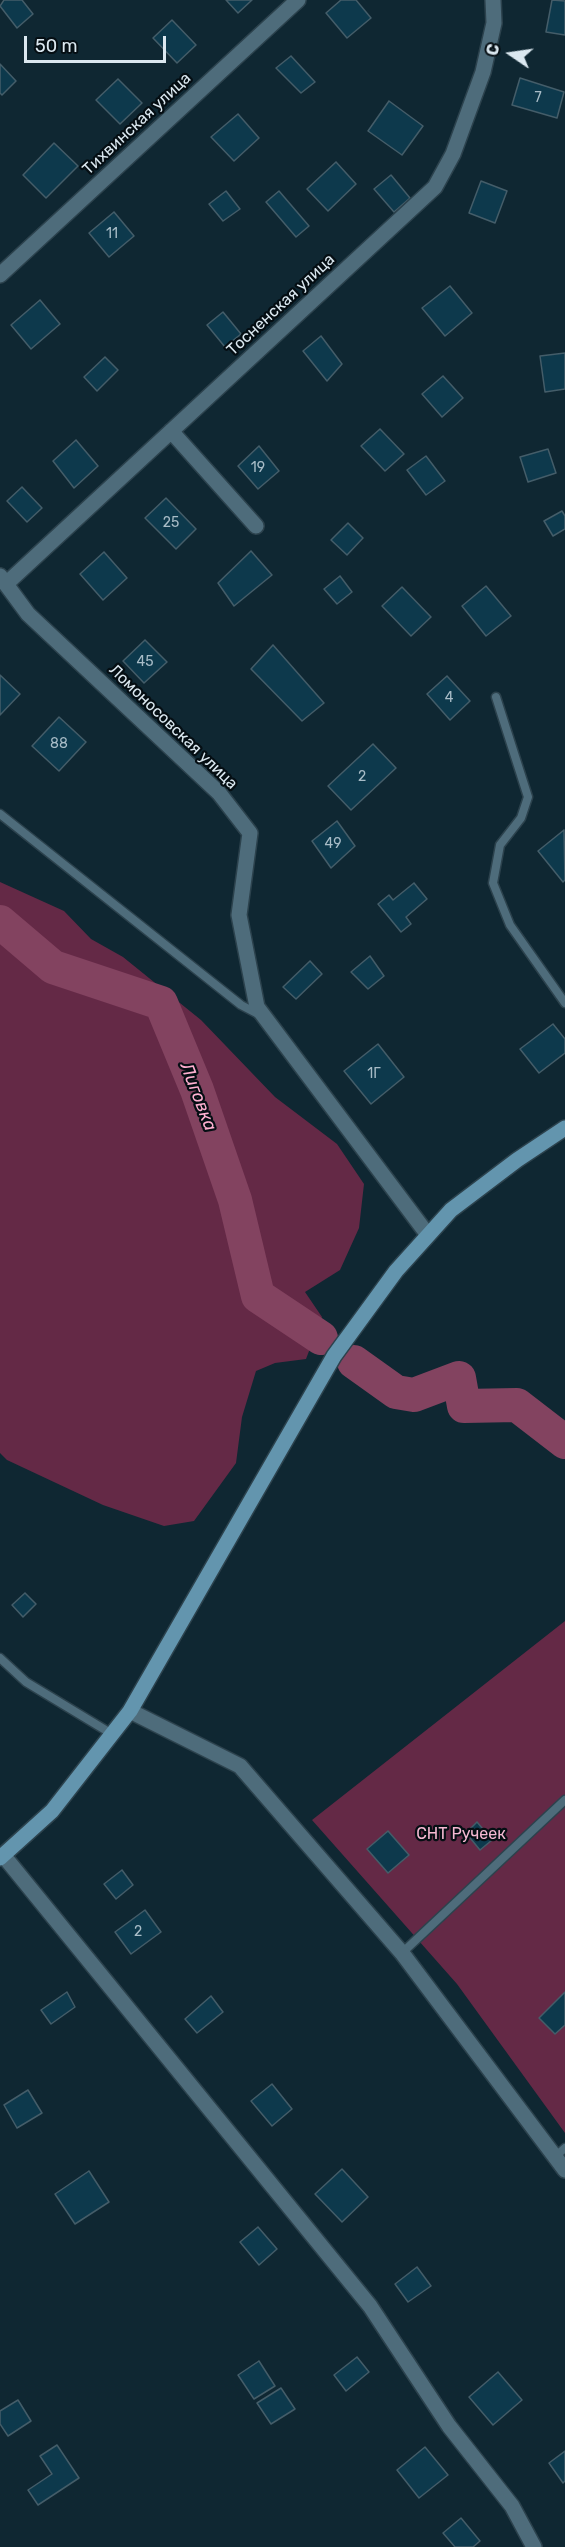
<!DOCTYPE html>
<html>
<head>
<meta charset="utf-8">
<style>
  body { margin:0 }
  #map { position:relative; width:565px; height:2547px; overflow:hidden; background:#0f2732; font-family:Rubik,sans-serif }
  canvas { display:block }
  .north { position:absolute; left:481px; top:24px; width:60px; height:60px; -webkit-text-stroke:4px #050e13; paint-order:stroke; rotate:283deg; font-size:16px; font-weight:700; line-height:24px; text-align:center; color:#dbe8f0 }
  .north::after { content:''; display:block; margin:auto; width:21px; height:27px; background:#dbe8f0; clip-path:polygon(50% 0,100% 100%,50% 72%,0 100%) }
  .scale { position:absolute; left:24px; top:36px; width:142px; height:27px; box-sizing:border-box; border:3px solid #dbe8f0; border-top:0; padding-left:8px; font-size:18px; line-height:21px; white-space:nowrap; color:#dbe8f0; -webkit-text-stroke:4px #050e13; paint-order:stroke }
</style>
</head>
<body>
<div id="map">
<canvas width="565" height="2547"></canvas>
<div class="north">С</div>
<div class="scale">50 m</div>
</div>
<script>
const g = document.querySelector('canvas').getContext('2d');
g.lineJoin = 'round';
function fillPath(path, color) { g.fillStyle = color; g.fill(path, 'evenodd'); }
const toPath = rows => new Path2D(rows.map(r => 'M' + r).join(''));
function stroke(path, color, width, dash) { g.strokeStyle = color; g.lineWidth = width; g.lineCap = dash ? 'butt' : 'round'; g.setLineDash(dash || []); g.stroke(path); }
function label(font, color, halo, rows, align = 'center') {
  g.font = font + ' Rubik,sans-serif'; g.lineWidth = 4.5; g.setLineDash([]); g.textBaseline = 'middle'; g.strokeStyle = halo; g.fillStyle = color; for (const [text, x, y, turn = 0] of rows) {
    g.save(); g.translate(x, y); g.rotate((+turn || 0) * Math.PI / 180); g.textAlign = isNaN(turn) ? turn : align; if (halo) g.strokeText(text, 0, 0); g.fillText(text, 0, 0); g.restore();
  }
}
const green = toPath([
  [0,882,64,911,91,939,123,957,201,1020,275,1097,337,1144,364,1184,359,1228,340,1270,305,1292,322,1317,306,1359,275,1363,256,1371,242,1417,236,1463,194,1521,164,1526,103,1505,7,1460,0,1453],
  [565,1621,565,2133,457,1984,312,1820]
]);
const river = toPath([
  [0,922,53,967,161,1003,197,1090,235,1200,258,1296,321,1338],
  [354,1362,396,1392,414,1395,459,1378,464,1406,517,1405,565,1442]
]);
const building = toPath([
  [4,0,22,0,33,14,17,28,0,6,4,0],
  [226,0,252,0,238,13,226,0],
  [341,0,356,0,371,18,347,38,326,13,341,0],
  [552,0,565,1,565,35,546,32,552,0],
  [172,20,196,45,177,63,153,38,172,20],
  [291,56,315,82,301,93,276,68,291,56],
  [0,64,16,81,2,95,0,93,0,64],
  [520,78,564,92,557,118,512,105,520,78],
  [118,79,142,103,120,124,96,100,118,79],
  [389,101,423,126,402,155,368,131,389,101],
  [238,114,259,138,234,161,211,137,238,114],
  [54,143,78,166,46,198,23,175,54,143],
  [336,162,356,184,328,211,307,189,336,162],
  [391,175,410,198,394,212,374,189,391,175],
  [481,181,507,191,495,223,469,213,481,181],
  [226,191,240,209,223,221,209,204,226,191],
  [279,191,309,226,296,237,266,202,279,191],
  [114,212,134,236,109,257,89,233,114,212],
  [450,286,472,313,445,336,422,308,450,286],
  [40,300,60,324,31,349,11,325,40,300],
  [223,312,241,334,225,347,207,325,223,312],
  [321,336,342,364,327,381,303,351,321,336],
  [565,353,565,389,545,392,540,356,565,353],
  [105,357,118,370,97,391,84,377,105,357],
  [443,376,463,398,442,417,422,394,443,376],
  [380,429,404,454,385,471,361,446,380,429],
  [76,440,98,466,74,488,53,461,76,440],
  [259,446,279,471,258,489,238,466,259,446],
  [548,449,556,473,528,482,520,457,548,449],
  [426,456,445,481,426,495,407,470,426,456],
  [22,487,42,508,27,522,7,501,22,487],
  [166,498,196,529,176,549,145,518,166,498],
  [562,511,565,516,565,529,553,536,544,521,562,511],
  [348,523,363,538,347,555,331,540,348,523],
  [251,551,272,575,234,606,218,583,251,551],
  [104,552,127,578,103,600,80,574,104,552],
  [340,576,352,592,337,604,324,589,340,576],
  [486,586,511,616,486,636,462,606,486,586],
  [402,587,431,617,411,636,382,606,402,587],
  [145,640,167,662,144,683,123,661,145,640],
  [273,645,324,703,302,721,251,669,273,645],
  [0,675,20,694,0,715,0,675],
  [447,676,470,701,450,720,427,694,447,676],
  [59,717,86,742,59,771,32,746,59,717],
  [373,744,396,768,351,810,328,786,373,744],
  [337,821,355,846,331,868,312,841,337,821],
  [564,830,565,880,563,882,538,851,564,830],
  [414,883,427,899,406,917,411,924,401,932,378,904,389,895,393,900,414,883],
  [370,956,384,976,368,989,351,972,370,956],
  [310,961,322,974,296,999,283,987,310,961],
  [553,1024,565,1039,565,1053,539,1073,520,1049,553,1024],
  [378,1044,404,1077,371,1104,344,1071,378,1044],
  [25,1593,36,1604,23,1617,12,1605,25,1593],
  [477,1822,492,1840,480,1850,466,1833,477,1822],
  [388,1831,409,1855,388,1873,367,1849,388,1831],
  [122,1870,133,1885,116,1899,104,1884,122,1870],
  [145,1910,161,1932,131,1954,115,1932,145,1910],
  [67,1992,75,2007,51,2024,41,2010,67,1992],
  [565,1992,565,2025,555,2034,539,2018,565,1992],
  [211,1996,223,2012,197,2033,185,2019,211,1996],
  [272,2084,292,2109,272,2126,251,2101,272,2084],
  [28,2090,42,2113,17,2128,4,2105,28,2090],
  [342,2169,368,2197,342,2222,315,2194,342,2169],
  [89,2171,109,2202,75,2224,55,2194,89,2171],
  [258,2227,277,2249,259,2265,240,2242,258,2227],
  [417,2267,431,2286,408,2302,395,2284,417,2267],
  [357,2357,369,2372,346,2391,334,2375,357,2357],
  [259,2361,275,2386,254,2399,238,2375,259,2361],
  [498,2372,522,2400,493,2425,469,2397,498,2372],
  [281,2388,295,2409,271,2424,257,2403,281,2388],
  [18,2400,31,2421,8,2436,0,2424,0,2411,18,2400],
  [57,2445,79,2478,38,2505,28,2490,52,2474,40,2456,57,2445],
  [425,2447,448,2475,419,2498,397,2470,425,2447],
  [565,2451,565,2481,563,2483,549,2463,565,2451],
  [461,2518,480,2541,473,2547,455,2547,443,2533,461,2518]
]);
const service = toPath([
  [496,697,528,797,521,818,500,845,493,883,510,925,565,1003],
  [0,814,241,1005,260,1015],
  [0,1658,26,1682,112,1734],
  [402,1953,565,1800],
  [556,2156,565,2148]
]);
const minor = toPath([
  [0,275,298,0],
  [171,431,256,526],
  [0,576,28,614,219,793,250,833,239,915,257,1007,428,1235],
  [6,584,435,187,453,154,483,72,494,23,493,0],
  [130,1711,240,1766,402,1953,565,2170],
  [3,1855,370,2306,449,2426,512,2506,534,2547]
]);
const secondary = toPath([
  [0,1858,52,1811,130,1711,334,1356,396,1271,451,1210,517,1160,565,1128]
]);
const numberNames = [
  ["7",538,98],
  ["11",112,234],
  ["19",258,468],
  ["25",171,523],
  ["45",145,662],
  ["4",449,698],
  ["88",59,744],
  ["2",362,777],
  ["49",333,844],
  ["1Г",374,1074],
  ["2",138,1932]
];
const streetNames = [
  ["Тихвинская улица",137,124,-43],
  ["Тосненская улица",281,305,-43],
  ["Ломоносовская улица",173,727,44]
];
const parkNames = [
  ["СНТ Ручеек",461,1834]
];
const waterNames = [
  ["Лиговка",198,1097,69]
];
fillPath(green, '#642946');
stroke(river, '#834360', 34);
fillPath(building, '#0d394c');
stroke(building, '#445d69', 1.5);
stroke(service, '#2c424d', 11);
stroke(minor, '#2c424d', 18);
stroke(secondary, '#2c424d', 18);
stroke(service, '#4e6c7b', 8);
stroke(minor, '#4e6c7b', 15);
stroke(secondary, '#6395ae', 15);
label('14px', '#a8bcc7', null, numberNames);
label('16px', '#dbe8f0', '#050e13', streetNames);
label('16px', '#f5b9d2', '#050e13', parkNames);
label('italic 18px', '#ffb0d1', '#050e13', waterNames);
</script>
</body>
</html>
